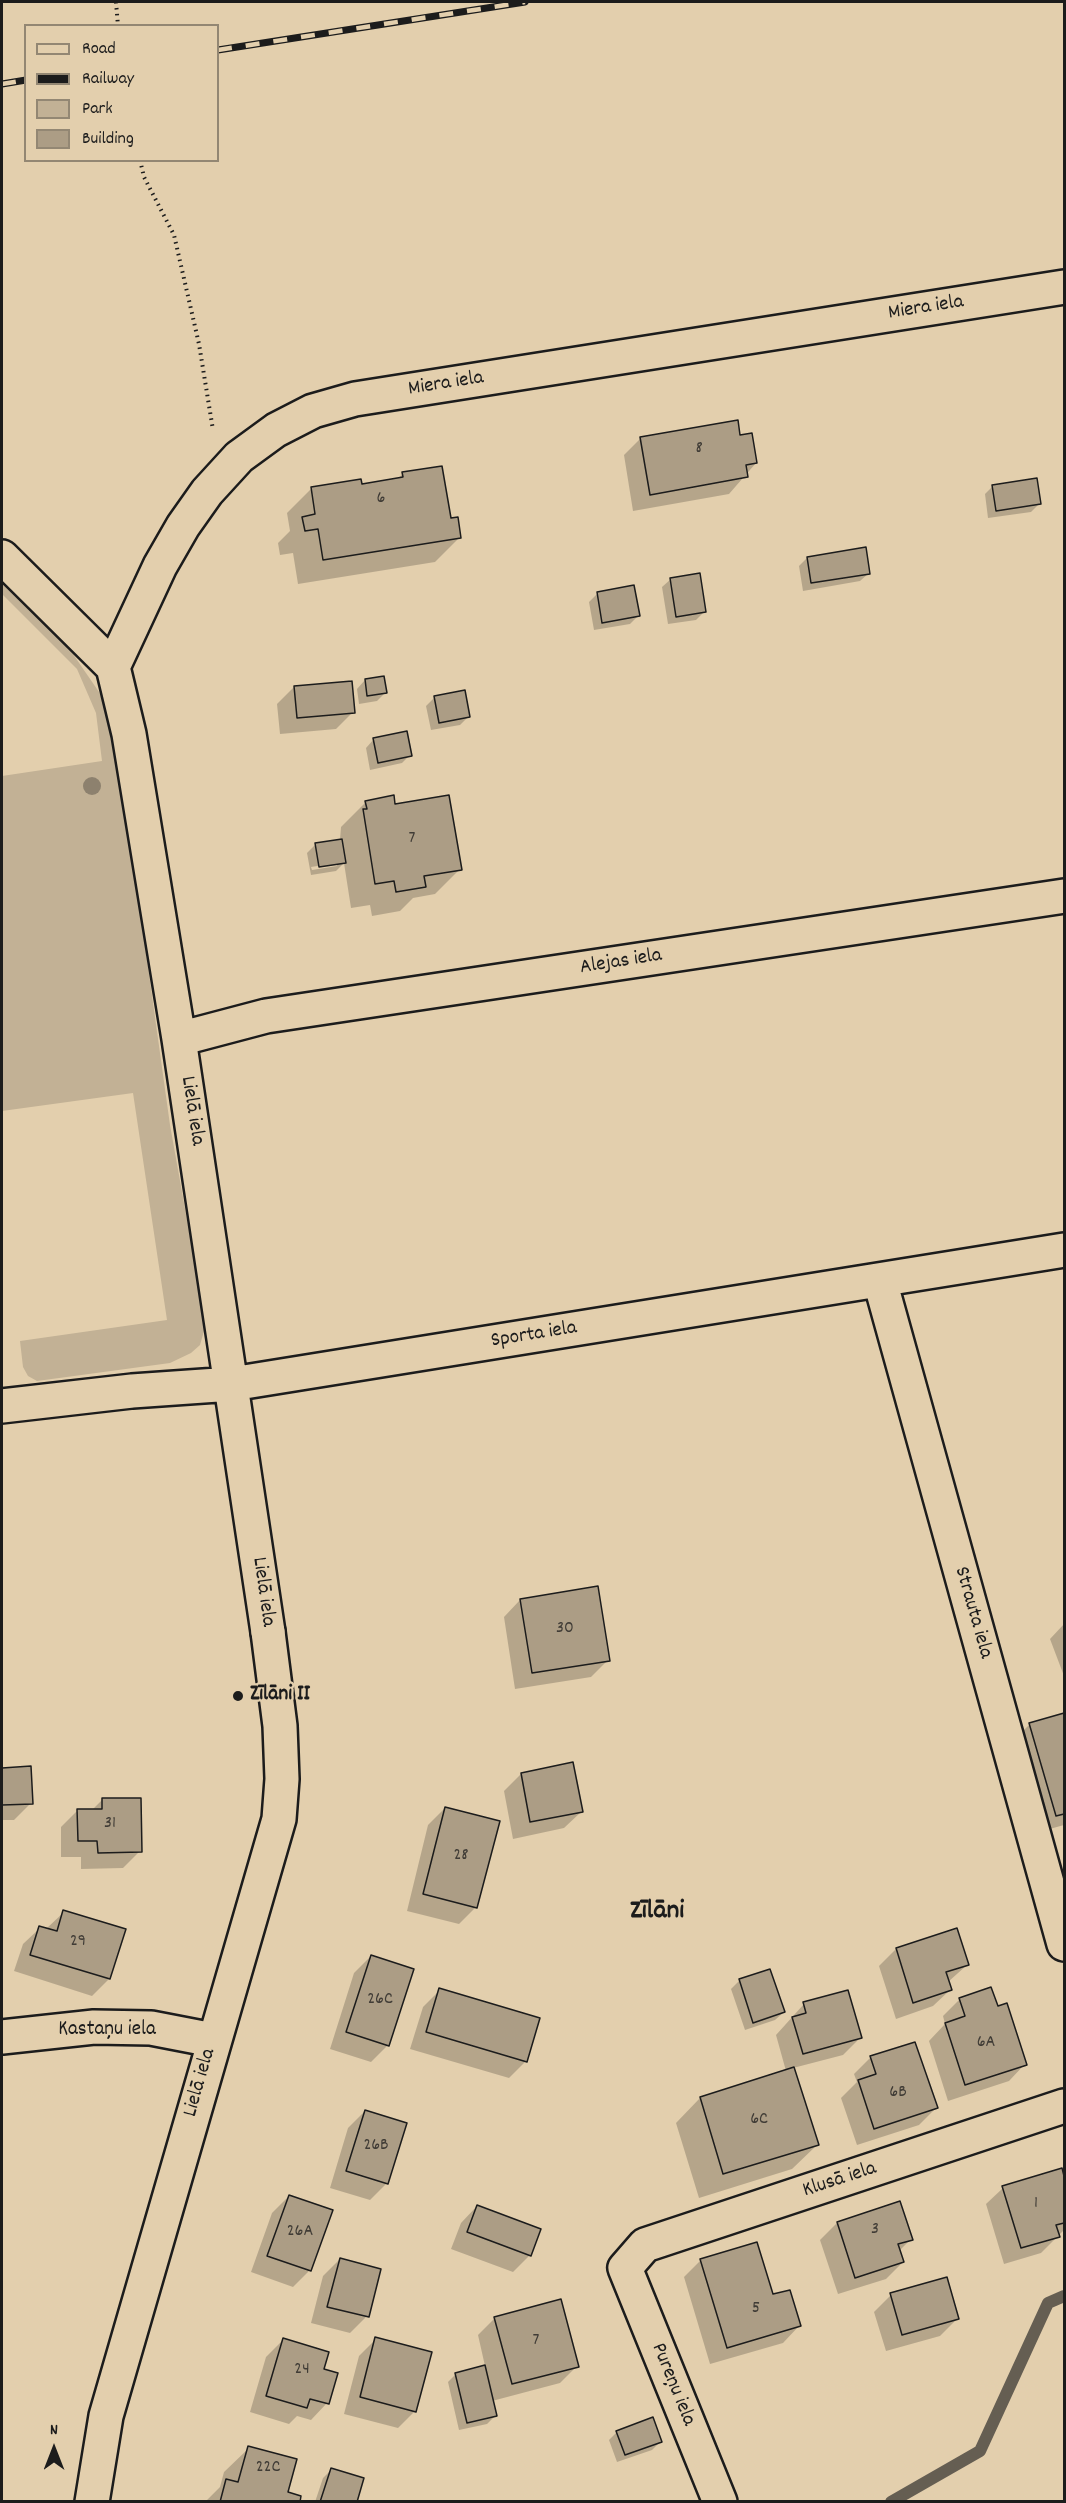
<!DOCTYPE html>
<html>
<head>
<meta charset="utf-8">
<style>
  body { margin:0 }
  #map { position:relative; width:1066px; height:2503px; overflow:hidden; background:#e3cfad; font-family:Dekko,sans-serif }
  canvas { display:block }
  .frame { position:absolute; inset:0; border:3px solid #1c1c1c; pointer-events:none }
  .legend { position:absolute; left:24px; top:24px; width:195px; height:138px; box-sizing:border-box; background:#e3cfad; border:2px solid #938773; margin:0; padding:8px 10px; list-style:none; font-size:18px; color:#1c1c1c }
  .legend li { display:flex; align-items:center; gap:12px; height:30px }
  .legend b { width:30px; border:2px solid #938773 }
  .north { position:absolute; left:24px; top:2419px; width:60px; height:60px; -webkit-text-stroke:4px #e3cfad; paint-order:stroke; rotate:0deg; font-size:16px; font-weight:700; line-height:24px; text-align:center; color:#1c1c1c }
  .north::after { content:''; display:block; margin:auto; width:21px; height:27px; background:#1c1c1c; clip-path:polygon(50% 0,100% 100%,50% 72%,0 100%) }
</style>
</head>
<body>
<div id="map">
<canvas width="1066" height="2503"></canvas>
<div class="frame"></div>
<ul class="legend">
<li><b style="height:8px;background:#e3cfad"></b>Road</li>
<li><b style="height:8px;background:#1c1c1c"></b>Railway</li>
<li><b style="height:16px;background:#c2b195"></b>Park</li>
<li><b style="height:16px;background:#ac9d85"></b>Building</li>
</ul>
<div class="north">N</div>
</div>
<script>
const g = document.querySelector('canvas').getContext('2d');
g.lineJoin = 'round';
function fillPath(path, color) { g.fillStyle = color; g.fill(path, 'evenodd'); }
const toPath = rows => new Path2D(rows.map(r => 'M' + r).join(''));
function stroke(path, color, width, dash) { g.strokeStyle = color; g.lineWidth = width; g.lineCap = dash ? 'butt' : 'round'; g.setLineDash(dash || []); g.stroke(path); }
function label(font, color, halo, rows, align = 'center') {
  g.font = font + ' Dekko,sans-serif'; g.lineWidth = 4.5; g.setLineDash([]); g.textBaseline = 'middle'; g.strokeStyle = halo; g.fillStyle = color; for (const [text, x, y, turn = 0] of rows) {
    g.save(); g.translate(x, y); g.rotate((+turn || 0) * Math.PI / 180); g.textAlign = isNaN(turn) ? turn : align; if (halo) g.strokeText(text, 0, 0); g.fillText(text, 0, 0); g.restore();
  }
}
const green = toPath([
  [2,575,51,622,99,692,110,718,119,758,170,1125,203,1309,204,1331,200,1345,191,1353,170,1363,37,1381,28,1376,23,1367,20,1341,167,1320,133,1093,2,1111,2,776,102,761,96,713,77,669,2,594]
]);
const shadow = toPath([
  [739,437,756,463,729,494,633,511,624,455,641,438],
  [403,474,449,520,460,537,435,562,298,584,293,553,280,555,278,543,290,531,287,513,312,488,361,486,396,480],
  [993,486,1039,504,1031,512,988,518,985,494],
  [807,558,869,573,860,581,803,591,799,566],
  [671,579,704,612,696,620,668,624,662,587],
  [598,593,638,616,630,624,594,630,589,602],
  [365,680,385,693,377,701,359,704,357,689],
  [294,687,353,712,336,729,280,734,277,704],
  [435,697,469,716,460,725,431,730,426,706],
  [374,739,410,755,402,763,370,770,366,748],
  [366,802,394,806,460,869,435,894,413,898,400,911,372,916,370,905,351,908,344,863,336,871,311,875,307,853,315,845,340,840,341,827],
  [337,863,337,866,312,870,311,867],
  [520,1600,608,1660,591,1677,515,1689,504,1617],
  [1064,1624,1064,1676,1050,1639],
  [1064,1715,1064,1825,1039,1832,1013,1741,1030,1724],
  [30,1768,31,1803,14,1820,2,1820,2,1769],
  [521,1774,581,1812,564,1828,513,1839,504,1791],
  [102,1800,140,1851,123,1868,81,1869,81,1857,61,1857,61,1827,78,1810,92,1810],
  [445,1808,476,1907,459,1924,407,1911,428,1825],
  [64,1912,124,1930,109,1979,92,1996,14,1971,23,1944,40,1928,46,1929],
  [956,1930,967,1965,948,1982,950,1990,933,2006,896,2019,879,1966,896,1949],
  [371,1956,388,2045,371,2062,330,2049,354,1973],
  [769,1971,784,2012,775,2020,745,2030,731,1989,739,1981],
  [440,1990,526,2061,509,2078,410,2049,423,2007],
  [960,1999,997,2008,1025,2064,1009,2081,948,2101,929,2041,945,2024,943,2016],
  [804,2004,860,2038,843,2055,793,2068,817,2145,792,2169,699,2198,676,2123,700,2098,786,2071,776,2035],
  [871,2057,936,2108,919,2125,857,2145,841,2098,857,2082,854,2074],
  [365,2111,387,2183,370,2200,330,2188,348,2128],
  [1061,2170,1064,2182,1064,2230,1041,2253,1004,2264,986,2204,1003,2188],
  [289,2196,310,2270,293,2287,251,2272,272,2213],
  [477,2206,530,2255,513,2272,451,2249,461,2223],
  [837,2223,911,2239,899,2251,903,2262,886,2279,838,2294,820,2240],
  [340,2259,367,2316,350,2333,311,2323,323,2276],
  [701,2260,772,2296,799,2326,783,2343,710,2364,684,2277],
  [891,2295,957,2319,940,2336,886,2351,874,2312],
  [495,2318,577,2366,560,2383,492,2401,496,2415,487,2424,459,2430,448,2382,456,2374,485,2366,478,2335],
  [376,2339,415,2411,398,2428,344,2414,359,2356],
  [283,2340,327,2403,311,2420,297,2416,289,2424,250,2412,266,2357],
  [617,2432,660,2442,652,2450,617,2462,609,2440],
  [249,2448,286,2493,298,2502,205,2502,220,2487,224,2472],
  [332,2469,355,2502,315,2502,323,2478]
]);
const stream = toPath([
  [891,2502,980,2451,1048,2303,1064,2296]
]);
const building = toPath([
  [738,420,740,435,752,433,757,463,746,465,748,477,650,495,640,437,738,420],
  [442,466,451,518,458,517,461,538,323,560,318,529,305,531,302,517,315,514,311,487,361,479,362,484,403,477,402,472,442,466],
  [1037,478,1041,504,996,511,992,485,1037,478],
  [866,547,870,574,811,583,807,557,866,547],
  [700,573,706,612,676,617,670,578,700,573],
  [634,585,640,616,602,623,597,592,634,585],
  [384,676,387,693,367,696,365,679,384,676],
  [352,681,355,713,297,718,294,686,352,681],
  [465,690,470,717,439,723,434,696,465,690],
  [407,731,412,756,378,763,373,738,407,731],
  [394,795,395,804,449,795,462,870,424,876,426,887,396,892,394,881,375,884,363,809,367,809,365,801,394,795],
  [342,839,346,863,319,867,315,843,342,839],
  [598,1586,610,1661,532,1673,520,1599,598,1586],
  [1064,1713,1064,1814,1056,1816,1029,1723,1064,1713],
  [573,1762,583,1812,530,1822,521,1773,573,1762],
  [31,1766,33,1804,2,1805,2,1768,31,1766],
  [102,1798,141,1798,142,1852,98,1853,97,1841,78,1841,77,1809,102,1809,102,1798],
  [445,1807,500,1821,477,1908,423,1894,445,1807],
  [63,1910,126,1929,110,1979,30,1955,39,1926,57,1931,63,1910],
  [957,1928,969,1965,946,1972,952,1990,913,2003,896,1948,957,1928],
  [371,1955,414,1969,389,2046,346,2032,371,1955],
  [770,1969,785,2012,753,2023,739,1979,770,1969],
  [991,1987,998,2006,1007,2003,1027,2065,965,2085,945,2023,965,2016,959,1998,991,1987],
  [439,1988,540,2018,527,2062,426,2032,439,1988],
  [848,1990,862,2038,803,2054,792,2017,806,2013,803,2002,848,1990],
  [915,2042,938,2108,874,2129,858,2080,876,2074,870,2056,915,2042],
  [794,2067,819,2145,723,2174,700,2097,794,2067],
  [365,2110,407,2123,388,2184,346,2171,365,2110],
  [1062,2168,1064,2176,1064,2223,1056,2225,1060,2237,1021,2248,1002,2186,1062,2168],
  [289,2195,333,2210,311,2271,267,2256,289,2195],
  [900,2201,913,2240,898,2244,904,2262,855,2278,837,2222,900,2201],
  [477,2205,541,2229,531,2256,467,2232,477,2205],
  [757,2242,773,2294,790,2290,801,2326,727,2348,700,2259,757,2242],
  [340,2258,381,2269,369,2317,327,2307,340,2258],
  [947,2277,959,2319,902,2335,890,2293,947,2277],
  [561,2299,579,2367,512,2384,494,2317,561,2299],
  [375,2337,432,2352,416,2412,360,2397,375,2337],
  [283,2338,329,2352,324,2369,338,2373,329,2404,310,2399,307,2408,266,2396,283,2338],
  [485,2365,497,2416,467,2423,455,2373,485,2365],
  [653,2417,662,2442,625,2455,616,2431,653,2417],
  [248,2446,297,2459,288,2492,301,2496,300,2502,220,2502,226,2479,238,2482,248,2446],
  [331,2468,364,2478,357,2502,320,2502,331,2468]
]);
const path = toPath([
  [116,2,118,26],
  [140,160,144,177,174,235,199,344,213,430]
]);
const street = toPath([
  [2,557,113,667,160,566,183,526,207,492,239,457,276,430,313,411,355,399,1064,287],
  [113,667,129,734,179,1039,268,1632],
  [179,1039,266,1016,1064,896],
  [880,1281,1064,1944],
  [2,1406,132,1391,232,1384,1064,1250],
  [2,2037,94,2027,151,2028,213,2040],
  [720,2502,625,2268,645,2245,1064,2106]
]);
const secondary = toPath([
  [92,2502,106,2416,279,1819,282,1779,280,1726,268,1632]
]);
const rail = toPath([
  [218,50,525,2],
  [2,84,26,80]
]);
const trees = [
  [92,786]
];
const markers = [
  [238,1696,6,"#1c1c1c"]
];
const numberNames = [
  ["8",699,450],
  ["6",381,500],
  ["7",412,840],
  ["30",565,1630],
  ["31",110,1825],
  ["28",461,1857],
  ["29",78,1943],
  ["26C",380,2001],
  ["6A",986,2044],
  ["6B",898,2094],
  ["6C",759,2121],
  ["26B",376,2147],
  ["1",1036,2205],
  ["3",875,2231],
  ["26A",300,2233],
  ["5",756,2310],
  ["7",536,2342],
  ["24",302,2371],
  ["22C",268,2469]
];
const streetNames = [
  ["Miera iela",926,309,-9],
  ["Miera iela",446,385,-9],
  ["Alejas iela",621,963,-9],
  ["Lielā iela",191,1111,81],
  ["Sporta iela",534,1336,-9],
  ["Lielā iela",262,1592,82],
  ["Strauta iela",972,1613,74],
  ["Kastaņu iela",107,2031],
  ["Lielā iela",201,2083,-74],
  ["Klusā iela",840,2181,-18],
  ["Pureņu iela",672,2385,68]
];
const poiNames = [
  ["Zīlāni II",250,1696]
];
const districtNames = [
  ["Zīlāni",657,1913]
];
fillPath(green, '#c2b195');
fillPath(shadow, '#0003');
stroke(stream, '#655e52', 12);
fillPath(building, '#ac9d85');
stroke(building, '#1c1c1c', 1.5);
stroke(street, '#1c1c1c', 38);
stroke(secondary, '#1c1c1c', 38);
stroke(path, '#1c1c1c', 4, [1.5, 4.5]);
stroke(street, '#e3cfad', 33);
stroke(secondary, '#e3cfad', 33);
stroke(rail, '#1c1c1c', 7);
stroke(rail, '#e3cfad', 4.5, [14]);
g.fillStyle = '#8d816e';
for (const [x, y] of trees) { g.beginPath(); g.arc(x, y, 9, 0, 2 * Math.PI); g.fill(); }
for (const [x, y, r, color] of markers) { const dot = new Path2D(); dot.arc(x, y, r, 0, 2 * Math.PI); g.fillStyle = color; g.fill(dot); stroke(dot, '#e3cfad', 2); }
label('18px', '#403c36', null, numberNames);
label('21px', '#1c1c1c', '#e3cfad', streetNames);
label('bold 21px', '#1c1c1c', '#e3cfad', poiNames, 'left');
label('bold 27px', '#1c1c1c', '#e3cfad', districtNames);
</script>
</body>
</html>
